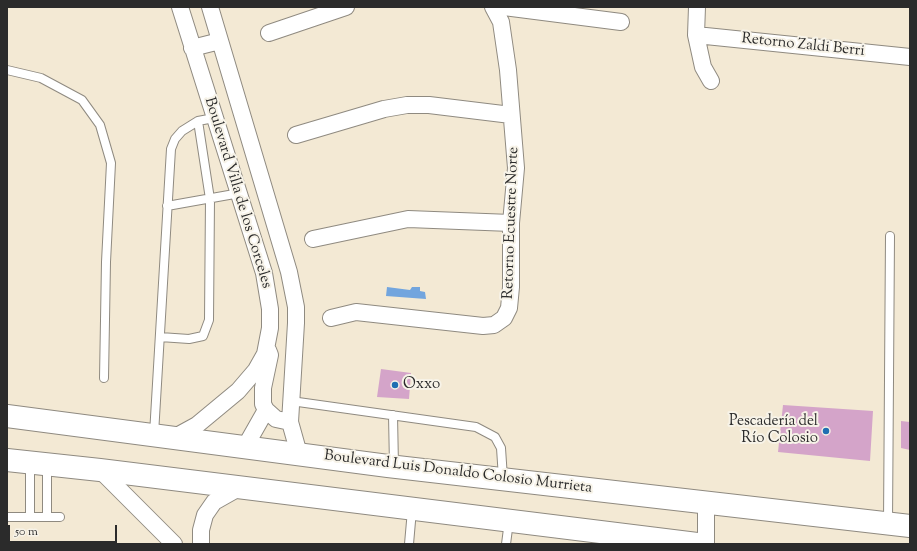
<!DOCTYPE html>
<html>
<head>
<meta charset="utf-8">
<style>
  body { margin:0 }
  #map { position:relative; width:917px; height:551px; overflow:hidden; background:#f3e9d4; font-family:"Sorts Mill Goudy",serif }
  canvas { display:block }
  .frame { position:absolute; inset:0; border:8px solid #2b2b2b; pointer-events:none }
  .scale { position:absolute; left:8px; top:525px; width:109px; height:18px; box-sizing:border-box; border:2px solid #2b2b2b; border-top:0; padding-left:5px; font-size:12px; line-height:14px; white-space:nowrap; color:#2b2b2b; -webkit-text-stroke:3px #f7f3e8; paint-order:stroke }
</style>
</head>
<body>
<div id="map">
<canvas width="917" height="551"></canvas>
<div class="frame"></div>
<div class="scale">50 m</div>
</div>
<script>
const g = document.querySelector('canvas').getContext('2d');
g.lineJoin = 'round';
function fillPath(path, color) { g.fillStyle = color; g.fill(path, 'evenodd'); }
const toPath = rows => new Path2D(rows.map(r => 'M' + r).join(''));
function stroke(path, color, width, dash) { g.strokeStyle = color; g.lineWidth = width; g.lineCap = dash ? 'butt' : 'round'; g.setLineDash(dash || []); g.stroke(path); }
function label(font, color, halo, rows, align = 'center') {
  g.font = font + ' "Sorts Mill Goudy",serif'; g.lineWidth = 4; g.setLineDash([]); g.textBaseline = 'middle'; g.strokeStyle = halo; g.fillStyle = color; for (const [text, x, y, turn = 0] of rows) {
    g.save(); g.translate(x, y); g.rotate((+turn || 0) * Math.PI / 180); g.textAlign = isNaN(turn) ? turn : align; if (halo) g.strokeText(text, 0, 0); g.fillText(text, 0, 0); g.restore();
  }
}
const water = toPath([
  [387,287,410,290,412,287,420,287,420,291,425,292,426,299,386,296]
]);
const building = toPath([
  [381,369,411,373,409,399,377,397],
  [783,405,873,411,870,461,778,452],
  [901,421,910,422,910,450,901,448]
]);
const service = toPath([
  [7,70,41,78,82,100,100,125,111,163,106,262,104,378],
  [167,206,240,193],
  [160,337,189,339,203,336,209,320,210,199,198,121],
  [291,401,476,427,495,437,501,448,503,478],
  [393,415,394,466],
  [154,434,171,149,175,139,182,131,198,121,214,118],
  [30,464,30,517],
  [7,517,60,517],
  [47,517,47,466],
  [888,522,890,236],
  [409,544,412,510],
  [506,544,509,521]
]);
const minor = toPath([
  [210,7,289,272,296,307,296,323,290,422,299,454],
  [504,7,621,22],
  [697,7,696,35,703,67,711,81],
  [269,33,346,7],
  [696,35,910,57],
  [192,48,220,41],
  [296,135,384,109,407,105,429,105,511,115],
  [313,239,408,219,511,223],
  [331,318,356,312,483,326,494,325,504,318,509,308,511,287,511,223,516,168,508,70,501,22,493,7],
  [268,350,270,355,263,388,263,404,266,410,276,419,290,422],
  [175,437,197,425,238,391,256,370,265,354,270,328,270,309,264,273,180,7],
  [245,447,266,410],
  [100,470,174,544],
  [706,503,706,544],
  [201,544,201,530,205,515,214,502,237,489]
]);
const secondary = toPath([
  [7,416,388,466,910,526],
  [7,460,100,470,697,544]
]);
const markers = [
  [395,385,4,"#1f6fb2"],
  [826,431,4,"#1f6fb2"]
];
const streetNames = [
  ["Retorno Zaldi Berri",803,46,6],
  ["Boulevard Villa de los Corceles",237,193,73],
  ["Retorno Ecuestre Norte",512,223,-88],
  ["Boulevard Luis Donaldo Colosio Murrieta",458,473,7]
];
const poiNames = [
  ["Oxxo",403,385],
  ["Pescadería del",818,422,"right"],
  ["Río Colosio",818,439,"right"]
];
fillPath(water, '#72a5de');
fillPath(building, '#d4a4c9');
stroke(service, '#8f8a80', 10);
stroke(minor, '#8f8a80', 18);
stroke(secondary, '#8f8a80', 24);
stroke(service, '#fff', 8);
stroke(minor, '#fff', 16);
stroke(secondary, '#fff', 22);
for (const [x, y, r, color] of markers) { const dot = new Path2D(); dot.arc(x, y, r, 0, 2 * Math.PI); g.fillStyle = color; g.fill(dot); stroke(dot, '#f7f3e8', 1.5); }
label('15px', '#2b2b2b', '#f7f3e8', streetNames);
label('15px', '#2b2b2b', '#f7f3e8', poiNames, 'left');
</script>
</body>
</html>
